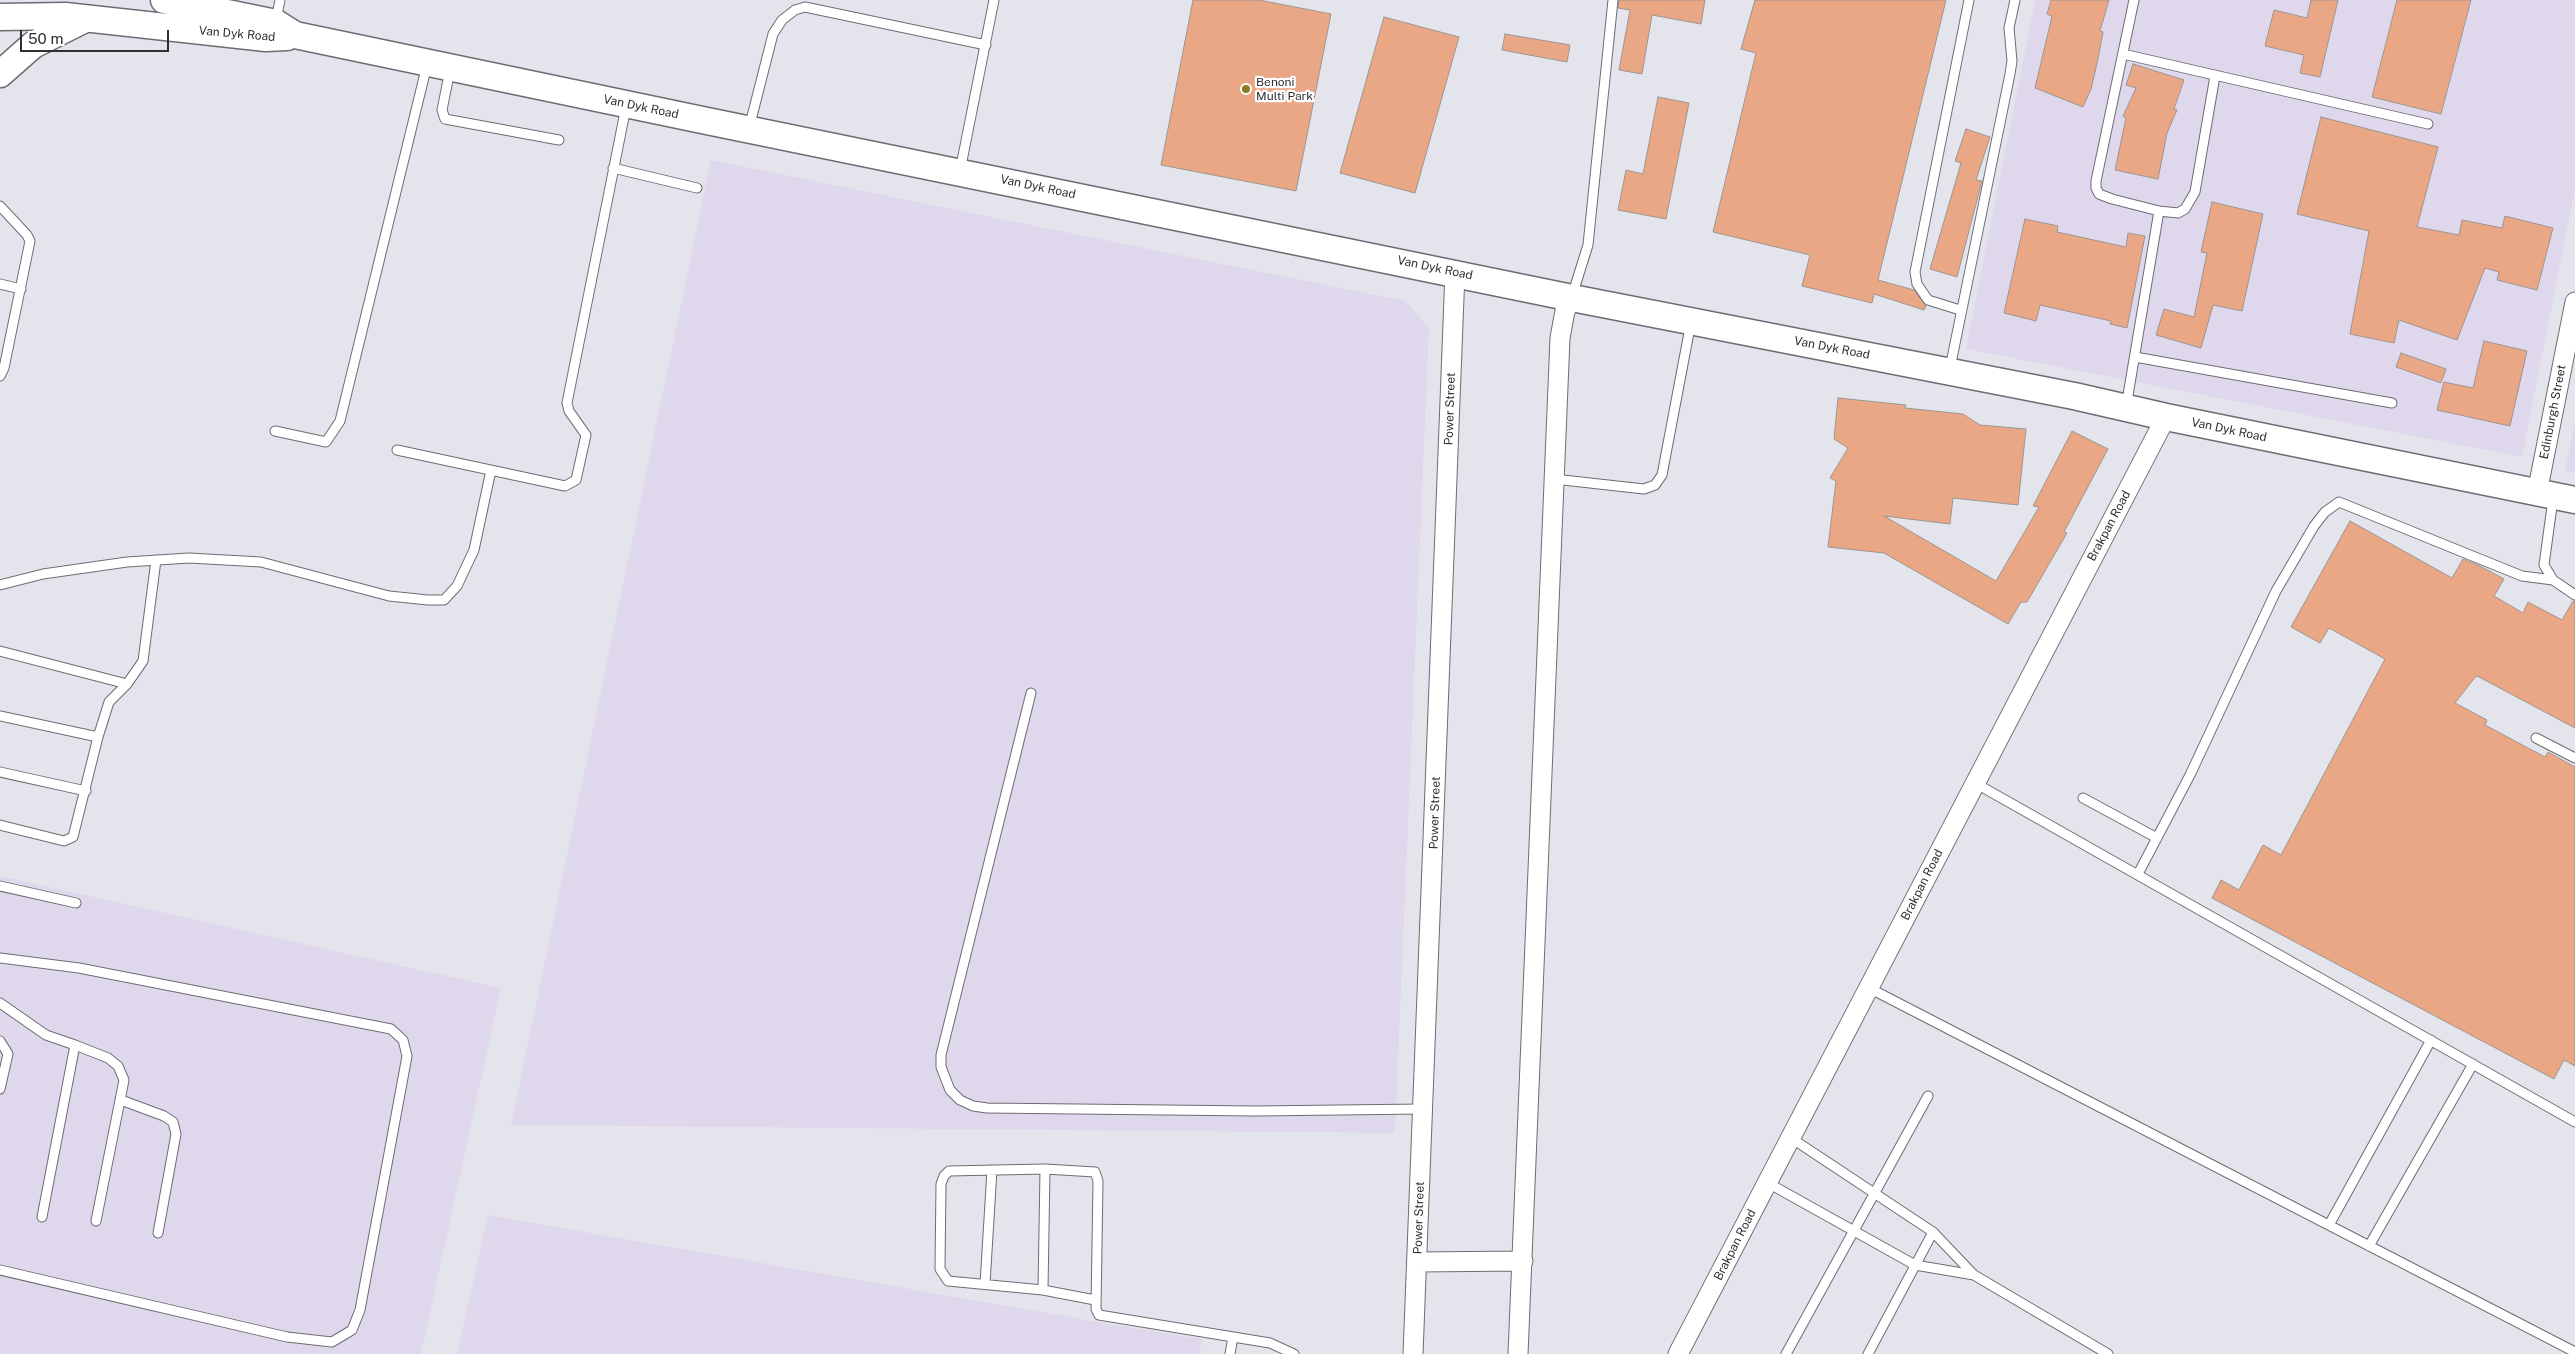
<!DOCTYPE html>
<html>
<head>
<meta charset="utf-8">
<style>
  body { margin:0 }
  #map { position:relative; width:2575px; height:1354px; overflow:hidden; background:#e4e5ec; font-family:"Public Sans",sans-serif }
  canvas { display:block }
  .scale { position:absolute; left:20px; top:30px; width:149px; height:22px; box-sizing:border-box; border:2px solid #2f3033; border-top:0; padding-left:6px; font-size:15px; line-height:18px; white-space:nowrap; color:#2f3033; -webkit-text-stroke:4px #fff; paint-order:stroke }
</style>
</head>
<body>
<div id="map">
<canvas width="2575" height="1354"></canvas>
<div class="scale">50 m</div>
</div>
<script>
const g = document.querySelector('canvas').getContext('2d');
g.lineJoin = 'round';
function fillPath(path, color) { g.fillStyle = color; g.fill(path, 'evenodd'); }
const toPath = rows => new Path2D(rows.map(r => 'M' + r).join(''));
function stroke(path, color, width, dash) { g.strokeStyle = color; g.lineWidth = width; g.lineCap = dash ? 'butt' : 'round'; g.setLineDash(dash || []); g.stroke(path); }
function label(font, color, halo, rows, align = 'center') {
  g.font = font + ' "Public Sans",sans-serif'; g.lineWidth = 4.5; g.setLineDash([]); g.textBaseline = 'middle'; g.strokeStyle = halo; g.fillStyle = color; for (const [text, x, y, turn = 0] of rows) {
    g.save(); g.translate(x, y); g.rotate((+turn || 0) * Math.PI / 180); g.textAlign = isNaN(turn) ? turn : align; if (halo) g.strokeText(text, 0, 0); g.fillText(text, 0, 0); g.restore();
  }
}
const industrial = toPath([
  [2035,0,2575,0,2575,190,2522,457,1966,349],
  [711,160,1405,301,1429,327,1395,1133,511,1125],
  [2575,420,2575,473,2565,471],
  [0,876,501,988,421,1354,0,1354],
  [488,1215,1127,1327,1202,1339,1199,1354,457,1354]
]);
const building = toPath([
  [1193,0,1259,0,1331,14,1296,191,1161,165,1193,0],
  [1619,0,1705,0,1701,24,1652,15,1642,74,1619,70,1630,10,1618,8,1619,0],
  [1755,0,1946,0,1878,280,1914,290,1926,306,1924,310,1874,294,1872,303,1802,286,1810,255,1713,232,1756,53,1741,49,1755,0],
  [2051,0,2109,0,2100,31,2103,32,2098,59,2091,89,2083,107,2035,88,2052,16,2047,14,2051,0],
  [2311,0,2338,0,2320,77,2300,73,2304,55,2265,46,2274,10,2307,18,2311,0],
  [2397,0,2471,0,2441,114,2372,97,2397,0],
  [1384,17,1459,37,1415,193,1340,173,1384,17],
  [1505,34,1570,45,1567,62,1502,50,1505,34],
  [2133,64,2184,80,2174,109,2177,110,2167,133,2158,179,2115,170,2126,118,2123,116,2136,88,2126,85,2133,64],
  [1658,97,1689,103,1666,219,1618,210,1626,170,1643,174,1658,97],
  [2321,117,2438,147,2417,227,2459,235,2462,220,2502,228,2505,216,2553,228,2537,290,2497,280,2499,272,2485,268,2457,340,2399,320,2394,343,2350,334,2369,231,2297,214,2321,117],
  [1966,129,1990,137,1976,180,1982,181,1957,277,1930,269,1961,163,1955,161,1966,129],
  [2212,202,2263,214,2242,311,2213,305,2201,348,2156,335,2164,309,2194,317,2207,253,2201,252,2212,202],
  [2025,219,2058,226,2057,232,2126,247,2128,233,2145,236,2127,328,2110,324,2111,321,2040,305,2036,321,2004,313,2025,219],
  [2484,341,2527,351,2510,426,2437,410,2444,382,2473,388,2484,341],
  [2401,353,2446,369,2441,383,2396,367,2401,353],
  [1838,398,1906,405,1905,408,1963,414,1980,425,2026,429,2018,505,1953,498,1950,524,1884,516,1996,581,2039,507,2033,506,2072,431,2108,449,2064,532,2067,533,2027,602,2021,602,2008,624,1884,553,1828,547,1836,481,1830,478,1848,448,1834,439,1838,398],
  [2350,521,2452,578,2463,559,2480,566,2504,579,2494,596,2523,613,2528,602,2562,620,2573,601,2575,601,2575,728,2479,677,2476,676,2455,703,2487,720,2485,725,2545,757,2548,752,2575,767,2575,1066,2564,1060,2554,1079,2212,898,2221,880,2239,890,2263,845,2281,855,2385,659,2329,628,2320,643,2291,627,2350,521]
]);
const lane = toPath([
  [2134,0,2096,181,2096,188,2099,194,2112,199,2159,211,2178,213,2185,209,2195,192,2215,76],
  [276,20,280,0],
  [2123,54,2428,124],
  [450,70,442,110,445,119,559,140],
  [749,128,773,34,782,20,795,10,805,7,986,45],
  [613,168,697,188],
  [960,171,994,0],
  [0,206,27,235,30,241,4,368,0,376],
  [0,284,21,289],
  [1572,296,1588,245,1613,0],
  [1960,310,1928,300,1917,284,1915,272,1969,0],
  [2135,357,2392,403],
  [1950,368,2010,74,2012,61,2009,28,2015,0],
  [2126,407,2159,211],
  [275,431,326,442,340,421,427,65],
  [397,450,565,486,576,480,586,435,569,411,567,403,626,107],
  [1554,479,1644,489,1655,485,1662,475,1691,322],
  [2553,499,2544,565,2553,580,2575,595],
  [0,585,43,574,127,562,189,558,261,562,389,596,428,600,444,600,457,586,474,550,491,470],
  [0,651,127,684],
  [1031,693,941,1055,941,1067,950,1090,960,1100,973,1106,987,1108,1255,1111,1423,1109],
  [0,716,98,737,109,702,127,684,143,661,156,560],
  [2536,738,2575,758],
  [0,772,86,791],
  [1975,783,2575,1122],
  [2083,798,2157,838],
  [0,825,64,841,73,837,98,737],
  [2138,874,2190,775,2276,591,2314,526,2325,512,2339,502,2522,576,2553,580],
  [0,886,76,903],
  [0,958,79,968,391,1029,403,1040,407,1056,360,1310,352,1330,332,1342,287,1337,0,1270],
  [1869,988,2575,1352],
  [0,1003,46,1035,75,1045,42,1217],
  [0,1041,8,1054,0,1089],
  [75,1045,108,1058,118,1066,124,1080,96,1221],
  [121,1100,164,1116,173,1122,176,1134,158,1233],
  [1791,1138,1933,1232,1974,1275,2108,1354],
  [1768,1183,1915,1265,1974,1275],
  [2329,1225,2431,1040],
  [2369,1246,2473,1064],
  [985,1284,992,1170],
  [1043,1290,1045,1169],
  [1095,1300,1043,1290,948,1281,940,1269,941,1184,944,1176,949,1171,1045,1169,1095,1172,1098,1181,1096,1309,1099,1315,1270,1343,1294,1354],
  [1230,1354,1233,1337],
  [1786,1354,1928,1096],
  [1868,1354,1933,1232]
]);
const street = toPath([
  [2537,493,2575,302],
  [1417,1262,1523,1261],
  [1413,1354,1455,272],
  [1518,1354,1560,338,1565,311,1572,298],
  [1678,1354,2166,417]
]);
const secondary = toPath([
  [164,0,276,23,295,35,707,121,1572,298,2074,396,2166,417,2575,500],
  [0,17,65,16,266,38,287,37],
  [0,74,33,45,85,19]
]);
const markers = [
  [1246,89,5,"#8d7b21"]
];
const streetNames = [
  ["Van Dyk Road",237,34,5],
  ["Van Dyk Road",641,107,12],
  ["Van Dyk Road",1038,187,12],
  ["Van Dyk Road",1435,268,12],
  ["Van Dyk Road",1832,348,11],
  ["Power Street",1450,409,-88],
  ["Edinburgh Street",2553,412,-79],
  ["Van Dyk Road",2229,430,12],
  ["Brakpan Road",2109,526,-62],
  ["Power Street",1435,813,-88],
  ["Brakpan Road",1922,885,-63],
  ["Power Street",1419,1218,-88],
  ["Brakpan Road",1735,1245,-63]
];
const poiNames = [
  ["Benoni",1256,82],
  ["Multi Park",1256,96]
];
fillPath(industrial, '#dfd8ed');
fillPath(building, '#eaa785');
stroke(building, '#9c9592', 1);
stroke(lane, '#6c6d73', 11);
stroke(street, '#6c6d73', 21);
stroke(secondary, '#6c6d73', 29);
stroke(lane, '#fff', 9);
stroke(street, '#fff', 19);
stroke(secondary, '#fff', 26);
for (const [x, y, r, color] of markers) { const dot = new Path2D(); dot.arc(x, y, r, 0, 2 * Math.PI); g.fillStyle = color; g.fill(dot); stroke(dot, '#fff', 2); }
label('12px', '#2f3033', '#fff', streetNames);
label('12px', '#2f3033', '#fff', poiNames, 'left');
</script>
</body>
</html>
